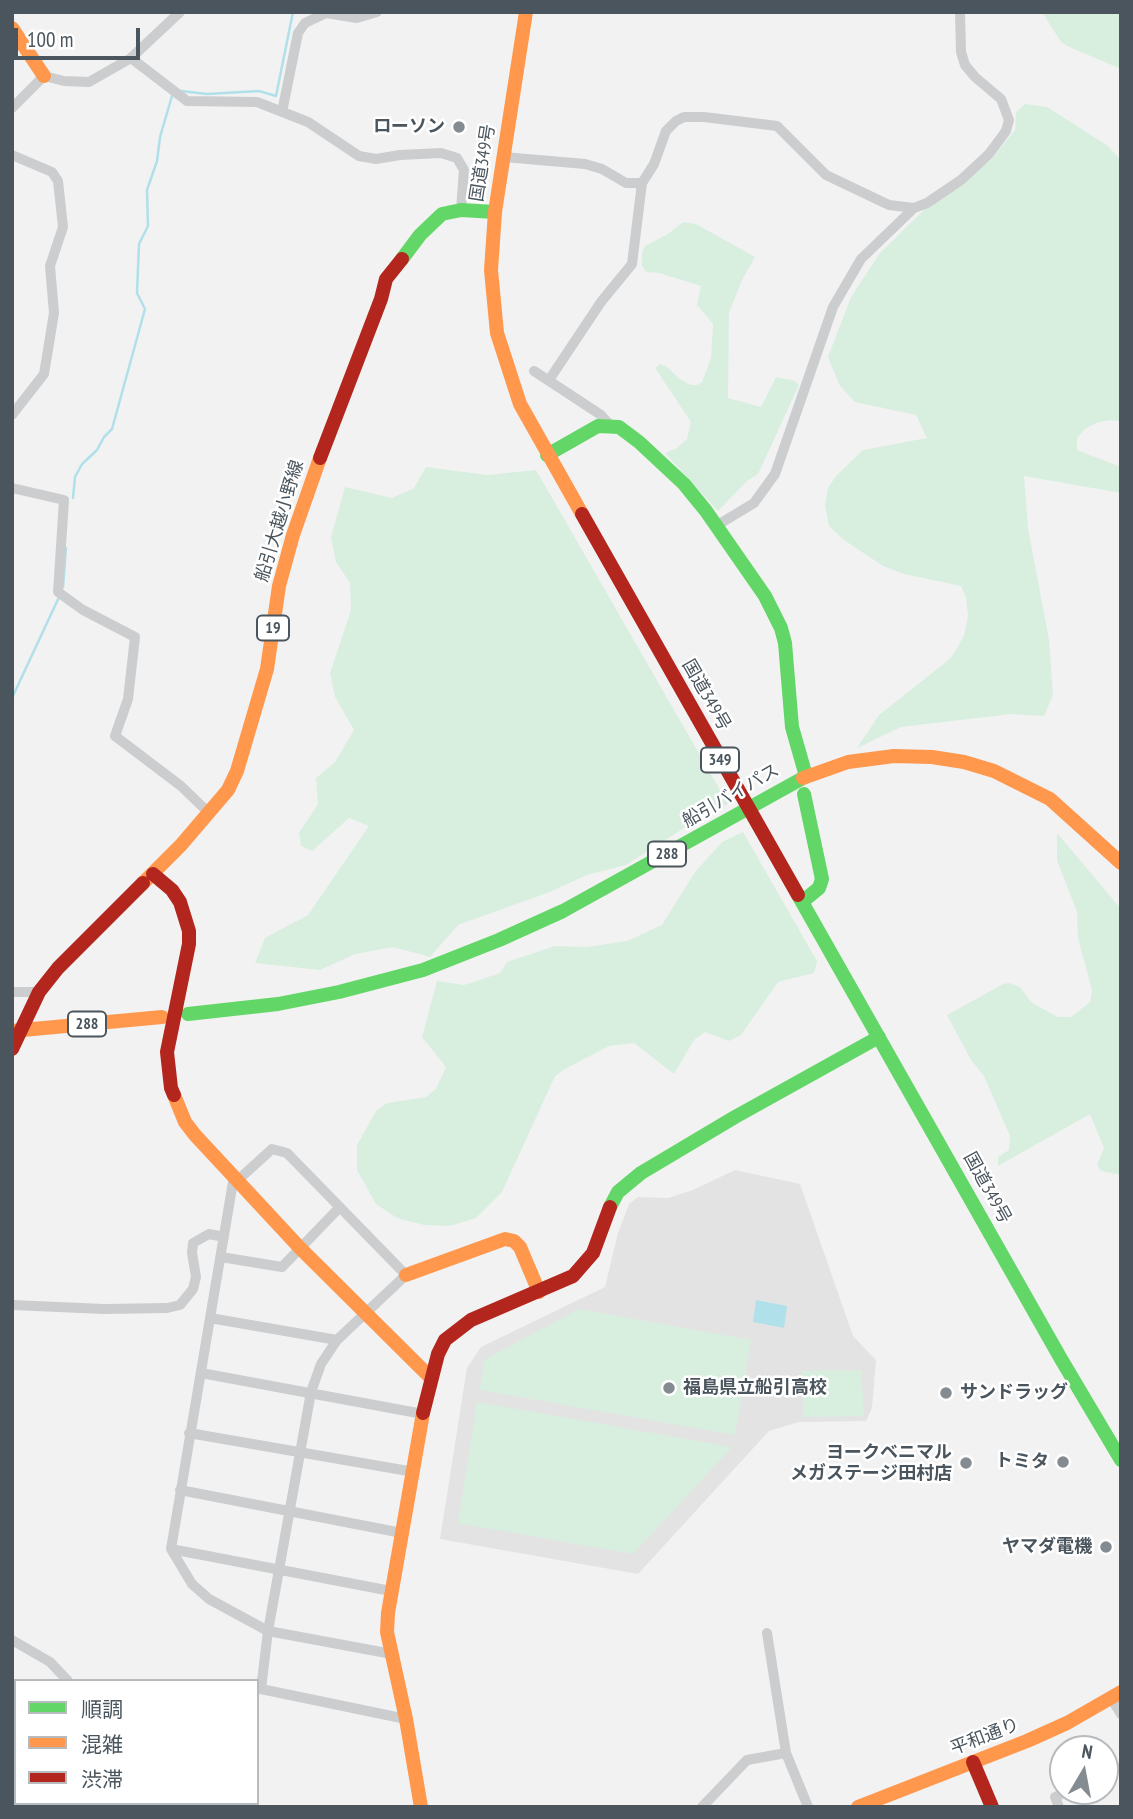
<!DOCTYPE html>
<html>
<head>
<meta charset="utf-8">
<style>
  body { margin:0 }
  #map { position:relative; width:1133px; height:1819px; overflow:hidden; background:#f2f2f2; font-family:"PT Sans Narrow","Noto Sans JP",sans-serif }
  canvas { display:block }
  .frame { position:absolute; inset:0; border:14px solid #4a555d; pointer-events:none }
  .legend { position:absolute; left:14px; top:1679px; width:245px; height:126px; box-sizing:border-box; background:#fff; border:2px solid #b7bbbe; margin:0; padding:9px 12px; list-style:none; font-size:21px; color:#4a555d }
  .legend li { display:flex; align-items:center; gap:14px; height:35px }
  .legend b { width:35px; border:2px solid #b7bbbe }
  .north { position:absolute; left:1049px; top:1735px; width:70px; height:70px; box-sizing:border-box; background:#fff; border:2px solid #b7bbbe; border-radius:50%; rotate:10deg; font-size:19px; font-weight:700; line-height:28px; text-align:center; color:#4a555d }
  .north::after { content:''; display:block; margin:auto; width:24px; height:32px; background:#858c91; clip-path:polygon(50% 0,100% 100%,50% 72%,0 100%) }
  .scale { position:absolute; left:14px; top:28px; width:126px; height:32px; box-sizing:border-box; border:4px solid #4a555d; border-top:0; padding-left:9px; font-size:21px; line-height:24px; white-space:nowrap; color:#4a555d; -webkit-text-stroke:5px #fff; paint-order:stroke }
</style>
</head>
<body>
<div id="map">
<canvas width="1133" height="1819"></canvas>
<div class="frame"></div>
<ul class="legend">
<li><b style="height:9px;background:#63d668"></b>順調</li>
<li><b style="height:9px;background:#ff974d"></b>混雑</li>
<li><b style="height:9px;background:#b3261e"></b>渋滞</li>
</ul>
<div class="north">N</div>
<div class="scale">100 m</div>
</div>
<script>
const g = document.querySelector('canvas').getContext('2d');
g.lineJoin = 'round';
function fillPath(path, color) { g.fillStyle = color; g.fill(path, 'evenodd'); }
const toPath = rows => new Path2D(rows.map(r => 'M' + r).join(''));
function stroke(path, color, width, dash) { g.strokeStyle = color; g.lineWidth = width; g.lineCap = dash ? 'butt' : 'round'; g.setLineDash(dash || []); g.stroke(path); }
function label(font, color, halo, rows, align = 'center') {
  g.font = font + ' "PT Sans Narrow","Noto Sans JP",sans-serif'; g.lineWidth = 5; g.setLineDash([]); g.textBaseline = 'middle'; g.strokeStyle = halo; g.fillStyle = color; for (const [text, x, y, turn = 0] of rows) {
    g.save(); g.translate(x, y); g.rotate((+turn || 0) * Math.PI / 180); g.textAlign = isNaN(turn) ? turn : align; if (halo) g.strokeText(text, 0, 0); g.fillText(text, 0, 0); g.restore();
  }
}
const education = toPath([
  [735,1170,800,1184,853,1336,876,1360,872,1408,866,1421,799,1422,769,1431,638,1574,440,1539,467,1368,481,1347,605,1287,618,1233,629,1204,638,1197,668,1198,693,1190]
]);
const green = toPath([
  [1042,12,1121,12,1121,69,1067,46,1061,42],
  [1025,104,1047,107,1108,146,1121,160,1121,421,1109,420,1096,423,1085,429,1077,438,1077,450,1121,467,1121,493,1024,476,1028,528,1049,640,1053,695,1044,716,1011,714,901,727,857,748,879,715,951,658,964,636,968,616,966,598,961,586,904,574,883,566,844,540,829,526,825,506,828,488,836,476,863,450,927,438,916,415,855,402,840,386,828,357,851,297,880,253,928,206,991,160,1015,130,1016,112],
  [683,222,696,224,755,257,742,280,729,313,728,398,761,407,776,377,795,381,799,385,758,474,747,481,718,511,665,453,677,448,687,439,691,422,655,368,660,364,666,366,680,379,691,385,697,385,702,382,711,358,713,324,697,305,701,286,659,273,646,272,642,266,642,252,645,246,668,234],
  [426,467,487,475,536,470,728,804,706,814,626,865,587,875,547,893,458,925,430,957,393,947,355,954,320,970,255,963,265,938,308,915,369,826,349,818,312,851,301,846,299,833,318,804,316,778,335,762,354,730,335,697,330,673,351,610,350,583,336,562,331,537,345,487,392,498,414,488],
  [743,832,817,961,814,973,778,982,741,1035,729,1041,705,1032,694,1040,674,1074,634,1043,609,1046,565,1069,555,1076,502,1192,476,1218,450,1226,424,1225,397,1218,376,1204,357,1170,357,1145,376,1111,387,1103,426,1097,436,1089,446,1067,422,1037,437,981,464,985,500,973,507,962,555,946,587,947,627,941,662,925,695,872,722,842],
  [1057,833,1121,909,1121,1175,1101,1171,1097,1165,1104,1148,1090,1114,998,1166,998,1157,1009,1150,1010,1136,984,1076,971,1060,947,1015,1003,984,1009,983,1020,987,1032,1003,1058,1017,1071,1017,1090,1002,1092,990,1078,938,1077,912,1057,860],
  [579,1309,751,1340,735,1435,480,1390,484,1360],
  [861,1370,864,1416,803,1417,802,1371],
  [477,1402,732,1447,633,1554,458,1523]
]);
const water = toPath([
  [756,1300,787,1306,784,1328,753,1322]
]);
const stream = toPath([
  [181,91,207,94,259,91,276,96,293,12],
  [73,498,75,477,82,464,97,450,104,437,112,429,145,309,137,293,139,244,148,226,147,190,157,161,160,137,172,96],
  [63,587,66,548],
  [12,698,60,595]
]);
const street = toPath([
  [131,58,187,101,257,102,308,122,359,156,376,159,400,155,441,153,457,158,464,170,461,210],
  [12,108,44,76,64,81,89,82,131,58,180,12],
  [282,112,298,33,305,23,326,13,357,18,377,12],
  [12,155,52,172,58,181,63,227,50,266,54,313,44,374,12,415],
  [504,157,585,164,602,169,626,183,642,183],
  [534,371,601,415,610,425],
  [549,380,601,302,632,264,642,183,654,164,666,131,676,121,684,117,704,117,777,126,826,175,889,205,914,208,927,203,961,180,989,154,1006,131,1009,120,1001,99,975,77,965,65,961,52,960,12],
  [12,488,64,500,58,592,83,610,135,637,128,699,115,736,181,786,209,813],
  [716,526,754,503,775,474,833,307,861,259,914,208],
  [12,992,39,992],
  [234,1176,171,1549,192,1584,209,1599,268,1631,392,1654],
  [238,1180,272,1149,287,1153,406,1275,337,1340,321,1364,311,1392,268,1631,261,1689,406,1719],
  [221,1257,282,1267,339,1208],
  [12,1305,104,1309,167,1308,180,1305,193,1289,196,1277,192,1253,193,1243,209,1234,224,1237],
  [210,1318,337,1340],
  [201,1373,423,1414],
  [189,1433,414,1472],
  [180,1490,402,1533],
  [171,1549,391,1591],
  [767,1633,786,1753,808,1807],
  [12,1640,50,1662,68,1681],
  [1111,1698,1121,1714],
  [1105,1774,1121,1767],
  [145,1803,147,1807],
  [702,1807,747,1760,786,1753],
  [1059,1807,1055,1797,1069,1791]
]);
const fast = toPath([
  [402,259,420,235,442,214,461,210,495,212],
  [547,455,598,426,619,427,639,442,684,484,706,511,765,596,781,628,785,643,792,727,806,776],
  [798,895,1061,1359,1121,1460],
  [802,902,819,888,822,879,804,794],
  [188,1014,278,1004,339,992,423,970,499,940,563,911,803,778],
  [610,1207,618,1192,641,1173,735,1117,879,1037]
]);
const slow = toPath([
  [526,12,495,212,491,270,497,333,520,404,582,514],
  [12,28,44,76],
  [803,778,848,762,894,756,932,757,964,762,994,771,1050,799,1121,863],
  [143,883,181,845,228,790,237,771,267,669,279,586,293,535,320,458],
  [12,1031,162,1017],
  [174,1095,185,1122,195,1135,300,1248,431,1378],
  [406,1275,505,1239,514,1241,520,1247,539,1292],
  [421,1807,406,1719,387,1632,388,1613,423,1413],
  [858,1807,1027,1741,1067,1723,1121,1692]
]);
const jam = toPath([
  [320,458,381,299,386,279,402,259],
  [582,514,798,895],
  [153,874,172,890,180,902,189,931,189,944,167,1052,171,1088,174,1095],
  [12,1049,39,992,58,968,143,883],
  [423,1413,438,1354,445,1340,471,1320,573,1276,593,1253,610,1207],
  [973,1762,992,1807]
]);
const markers = [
  [459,127,7,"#858c91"],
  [669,1388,7,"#858c91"],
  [946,1393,7,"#858c91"],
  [1063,1462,7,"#858c91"],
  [966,1463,7,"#858c91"],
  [1106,1547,7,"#858c91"]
];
const shields = [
  [273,628,32],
  [720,760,38],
  [667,854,38],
  [87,1024,38]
];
const shieldNames = [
  ["19",273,628],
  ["349",720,760],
  ["288",667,854],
  ["288",87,1024]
];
const poiNames = [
  ["ローソン",445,127],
  ["福島県立船引高校",683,1388,"left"],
  ["サンドラッグ",960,1393,"left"],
  ["ヨークベニマル",952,1453],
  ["メガステージ田村店",952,1474],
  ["トミタ",1049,1462],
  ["ヤマダ電機",1092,1547]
];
const streetNames = [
  ["国道349号",483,163,-81],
  ["船引大越小野線",280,521,-73],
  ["国道349号",706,695,60],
  ["船引バイパス",731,796,-30],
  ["国道349号",987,1188,61],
  ["平和通り",985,1737,-21]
];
fillPath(education, '#e4e3e3');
fillPath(green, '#d8efe0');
fillPath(water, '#b0e0ea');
stroke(stream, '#b0e0ea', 2.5);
stroke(street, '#cccdcf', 10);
stroke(fast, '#63d668', 14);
stroke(slow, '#ff974d', 14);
stroke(jam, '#b3261e', 14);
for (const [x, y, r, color] of markers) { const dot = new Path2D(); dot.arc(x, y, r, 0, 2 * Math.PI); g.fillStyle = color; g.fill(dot); stroke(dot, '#fff', 2.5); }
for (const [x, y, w] of shields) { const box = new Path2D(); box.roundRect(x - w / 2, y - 12.5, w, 25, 5); g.fillStyle = '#fff'; g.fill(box); stroke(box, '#4a555d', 2); }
label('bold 16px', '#4a555d', null, shieldNames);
label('bold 18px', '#4a555d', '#fff', poiNames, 'right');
label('18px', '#4a555d', '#fff', streetNames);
</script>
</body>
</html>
